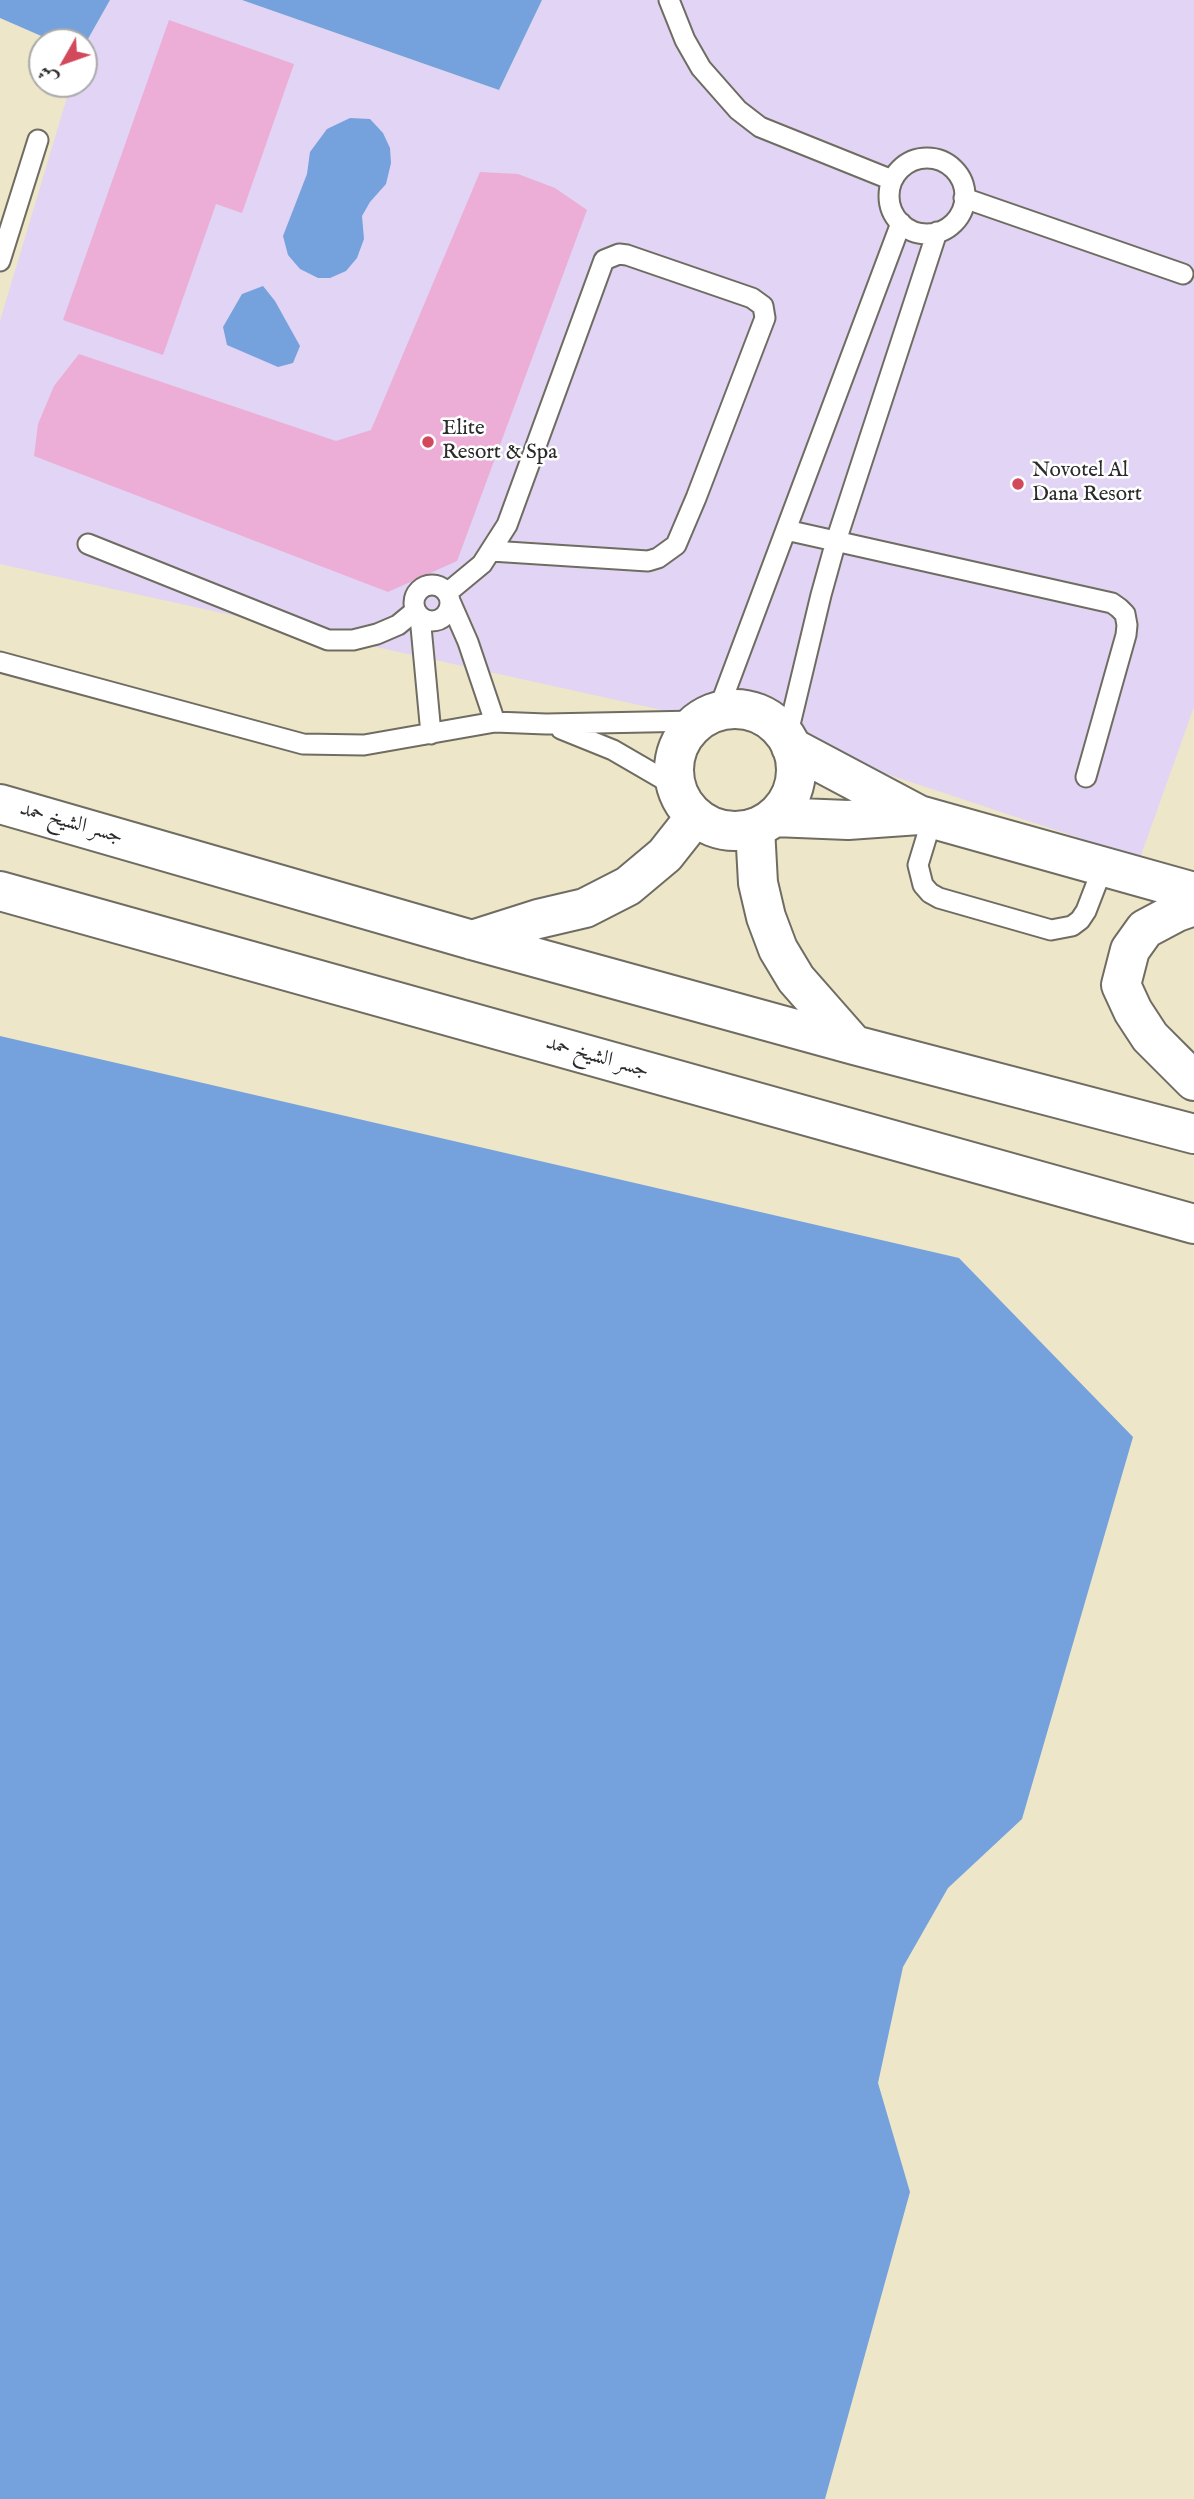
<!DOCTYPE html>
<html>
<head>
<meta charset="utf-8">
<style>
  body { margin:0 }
  #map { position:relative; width:1194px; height:2499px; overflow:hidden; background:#eee6c9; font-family:"IM FELL English",Amiri,serif }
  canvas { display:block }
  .north { position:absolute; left:28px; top:28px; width:70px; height:70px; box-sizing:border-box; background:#fff; border:2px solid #aaa; border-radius:50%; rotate:230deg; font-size:19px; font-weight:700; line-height:28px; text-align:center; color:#2b2b2b }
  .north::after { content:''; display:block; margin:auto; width:24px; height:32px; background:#d1495b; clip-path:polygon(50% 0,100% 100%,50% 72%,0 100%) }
</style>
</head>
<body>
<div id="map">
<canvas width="1194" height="2499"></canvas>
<div class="north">ش</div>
</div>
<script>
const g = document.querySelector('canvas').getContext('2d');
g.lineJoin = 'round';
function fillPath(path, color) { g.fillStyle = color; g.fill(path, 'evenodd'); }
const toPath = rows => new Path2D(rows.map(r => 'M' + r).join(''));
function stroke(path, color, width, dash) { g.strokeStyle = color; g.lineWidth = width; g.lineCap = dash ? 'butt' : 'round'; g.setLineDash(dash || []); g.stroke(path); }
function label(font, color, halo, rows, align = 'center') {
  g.font = font + ' "IM FELL English",Amiri,serif'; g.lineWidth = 5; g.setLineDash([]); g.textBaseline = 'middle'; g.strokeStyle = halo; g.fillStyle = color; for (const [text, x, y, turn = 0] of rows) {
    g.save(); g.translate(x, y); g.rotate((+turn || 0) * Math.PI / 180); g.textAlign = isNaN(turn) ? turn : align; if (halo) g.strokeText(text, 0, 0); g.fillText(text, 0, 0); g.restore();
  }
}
const built = toPath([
  [110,0,242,0,499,90,542,0,1194,0,1194,707,1140,858,757,731,0,564,0,321,71,84,84,84,84,46]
]);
const water = toPath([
  [0,0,110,0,84,46,84,42,55,42,0,18],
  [242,0,542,0,499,90],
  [350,118,370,119,383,133,390,148,391,163,386,184,370,202,362,216,364,239,357,258,346,271,330,278,318,278,300,269,288,255,283,236,307,174,310,152,327,129],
  [263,286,275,301,300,346,293,363,278,367,227,345,223,327,242,294],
  [0,1036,959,1258,1133,1437,1022,1819,948,1888,903,1967,878,2083,910,2192,825,2499,0,2499]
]);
const building = toPath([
  [169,20,294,64,242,213,216,204,163,355,63,320],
  [480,172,518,174,555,188,587,210,457,561,388,592,34,456,38,424,54,386,79,354,336,441,371,430]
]);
const service = toPath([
  [669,0,685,40,701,68,738,110,760,127,892,180],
  '889 196a38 38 0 1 1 76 0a38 38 0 1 1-76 0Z',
  [964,198,1183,274],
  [0,261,38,140],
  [786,530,1112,603,1119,608,1125,614,1127,625,1126,635,1086,777],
  [88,544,328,640,353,640,377,634,398,625,415,611],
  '414 603a18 18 0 1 1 36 0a18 18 0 1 1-36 0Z',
  [447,593,482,564,507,525,604,260,619,254,627,255,752,298,763,306,765,318,696,498,676,545,658,558,648,561,491,551],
  [450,601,468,642,495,722],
  [420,616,431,734],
  [0,662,303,744,364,745,495,722,546,724,697,721],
  [718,711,901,223],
  [561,729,613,750,675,786],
  [787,737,821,595,836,541,937,232],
  [932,819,918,865,923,885,930,893,939,898,1051,930,1072,926,1080,920,1086,911,1103,867]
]);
const tertiary = toPath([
  '674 770a61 61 0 1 1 122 0a61 61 0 1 1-122 0Z',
  [791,747,919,815,1194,892],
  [774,817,848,820,919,815]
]);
const secondary = toPath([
  [0,804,472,940,854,1045,1194,1134],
  [755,828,758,883,766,917,778,949,796,979,854,1045],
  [0,891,1194,1224],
  [1194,906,1177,912,1145,929,1130,950,1121,985,1133,1011,1150,1037,1194,1081],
  [472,940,538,919,585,908,628,886,665,855,695,817]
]);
const markers = [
  [428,442,7,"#d1495b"],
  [1018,484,7,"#d1495b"]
];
const poiNames = [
  ["Elite",442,430],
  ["Resort & Spa",442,454],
  ["Novotel Al",1032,472],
  ["Dana Resort",1032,496]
];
const streetNames = [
  ["جسر الشيخ حمد",71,824,16],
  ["جسر الشيخ حمد",597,1058,16]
];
fillPath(built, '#e1d4f4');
fillPath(water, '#75a2dd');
fillPath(building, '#ecaed7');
stroke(service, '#6f6c62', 23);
stroke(tertiary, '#6f6c62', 42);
stroke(secondary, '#6f6c62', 42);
stroke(service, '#fff', 19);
stroke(tertiary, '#fff', 38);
stroke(secondary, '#fff', 38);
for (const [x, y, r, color] of markers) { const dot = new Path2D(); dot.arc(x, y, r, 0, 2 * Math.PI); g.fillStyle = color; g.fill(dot); stroke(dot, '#fff', 2.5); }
label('21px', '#2b2b2b', '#fff', poiNames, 'left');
label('21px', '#2b2b2b', '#fff', streetNames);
</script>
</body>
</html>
